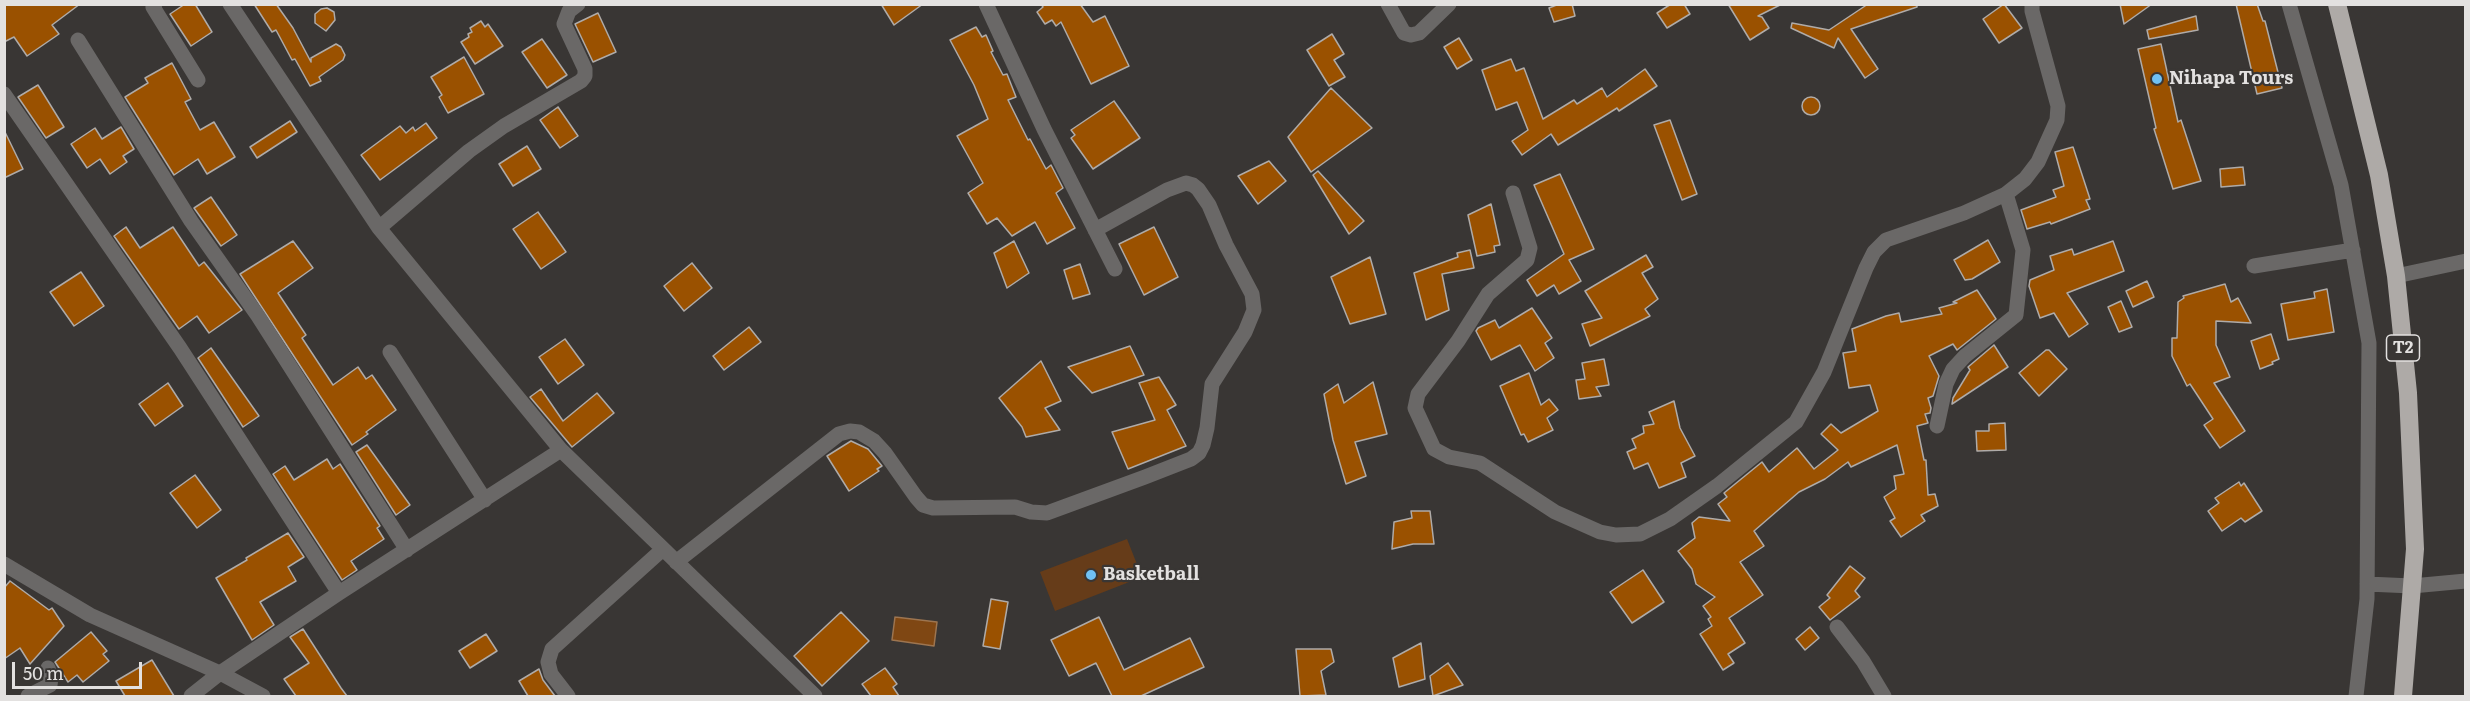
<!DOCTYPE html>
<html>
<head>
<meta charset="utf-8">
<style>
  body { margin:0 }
  #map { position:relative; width:2470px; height:701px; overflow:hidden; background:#393634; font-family:Literata,serif }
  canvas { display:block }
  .frame { position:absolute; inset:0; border:6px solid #e3e1e0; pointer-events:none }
  .scale { position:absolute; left:12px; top:662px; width:130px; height:27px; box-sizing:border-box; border:3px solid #e3e1e0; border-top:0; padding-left:8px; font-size:18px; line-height:21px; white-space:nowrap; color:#e3e1e0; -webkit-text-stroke:4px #393634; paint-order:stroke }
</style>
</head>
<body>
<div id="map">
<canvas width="2470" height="701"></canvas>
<div class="frame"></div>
<div class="scale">50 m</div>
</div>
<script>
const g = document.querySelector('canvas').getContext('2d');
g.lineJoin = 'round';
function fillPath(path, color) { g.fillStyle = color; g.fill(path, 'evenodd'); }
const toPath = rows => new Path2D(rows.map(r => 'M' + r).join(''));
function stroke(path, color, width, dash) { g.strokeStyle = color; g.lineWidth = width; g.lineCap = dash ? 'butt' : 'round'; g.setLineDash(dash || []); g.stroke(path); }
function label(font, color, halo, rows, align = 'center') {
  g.font = font + ' Literata,serif'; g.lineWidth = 4.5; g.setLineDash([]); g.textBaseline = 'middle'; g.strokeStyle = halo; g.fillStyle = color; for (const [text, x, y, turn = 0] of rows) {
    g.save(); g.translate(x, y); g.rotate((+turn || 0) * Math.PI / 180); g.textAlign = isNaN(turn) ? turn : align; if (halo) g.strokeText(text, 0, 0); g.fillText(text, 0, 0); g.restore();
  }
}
const green = toPath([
  [1127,539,1142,577,1055,611,1040,572]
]);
const water = toPath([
  [895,617,937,622,934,646,892,640,895,617]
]);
const building = toPath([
  [4,4,80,4,52,25,59,34,27,56,14,37,4,42,4,4],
  [185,4,195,4,212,32,191,46,170,14,185,4],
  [254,4,276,4,293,28,311,62,311,58,336,44,341,47,345,55,343,60,319,77,321,81,310,86,295,59,292,60,276,30,272,32,254,4],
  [881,4,923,4,894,25,881,4],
  [1041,4,1080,4,1093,22,1105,16,1129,66,1091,84,1061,22,1056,26,1052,20,1045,24,1037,12,1043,7,1041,4],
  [1559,4,1572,4,1575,16,1554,22,1549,8,1559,4],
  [1671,4,1684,4,1690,14,1667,28,1657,13,1671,4],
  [1728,4,1782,4,1758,16,1762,17,1769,28,1750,40,1728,4],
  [1868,4,1917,4,1917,7,1851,29,1878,69,1865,78,1838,38,1834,48,1791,28,1792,23,1829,30,1868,4],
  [2004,4,2022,28,1999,43,1983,19,2004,4],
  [2120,4,2152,4,2124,24,2120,4],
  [2236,4,2257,4,2263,21,2265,21,2282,88,2257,94,2236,4],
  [327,8,334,12,335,20,326,31,315,23,315,14,321,9,327,8],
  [598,13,616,52,593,62,575,24,598,13],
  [2196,16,2198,30,2149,39,2147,30,2196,16],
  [481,21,485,27,488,24,503,46,475,64,461,42,469,37,468,34,472,32,470,28,481,21],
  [976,27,982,37,986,35,993,51,991,52,1003,75,1007,74,1016,97,1008,100,1028,140,1030,139,1046,169,1051,165,1063,188,1056,193,1075,228,1047,244,1035,222,1012,236,997,218,987,224,968,193,983,183,957,136,988,119,974,85,950,40,976,27],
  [1332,34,1344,54,1334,60,1345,77,1329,86,1307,50,1332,34],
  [1459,38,1472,60,1457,69,1444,47,1459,38],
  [542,39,567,75,547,88,522,52,542,39],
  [2161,44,2178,122,2181,120,2201,181,2173,189,2154,129,2156,128,2138,49,2161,44],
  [464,57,484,94,448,113,439,97,442,95,431,77,464,57],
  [1511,59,1516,71,1524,68,1543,119,1574,100,1577,104,1602,88,1607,97,1645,69,1657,86,1619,111,1617,108,1558,145,1551,134,1522,155,1512,141,1528,130,1517,102,1496,110,1482,70,1511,59],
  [172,63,191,99,185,102,200,130,214,122,235,157,207,174,198,159,174,175,125,97,148,83,145,78,172,63],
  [38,85,64,127,46,138,18,97,38,85],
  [1331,88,1372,128,1311,172,1288,137,1331,88],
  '1802 106a9 9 0 1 1 18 0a9 9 0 1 1-18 0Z',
  [1114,101,1140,138,1093,169,1071,138,1075,135,1071,130,1114,101],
  [558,107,578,136,560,148,540,120,558,107],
  [1670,120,1697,194,1682,200,1654,125,1670,120],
  [290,121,297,132,257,158,250,147,290,121],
  [426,123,437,138,380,180,361,155,400,126,406,133,413,127,415,131,426,123],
  [121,127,134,149,123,156,127,162,110,174,100,159,87,168,71,144,95,128,102,139,121,127],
  [4,130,23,169,4,178,4,130],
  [527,146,541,169,513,186,499,164,527,146],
  [2073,147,2090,199,2086,200,2090,209,2051,224,2050,222,2027,229,2021,210,2056,197,2053,190,2064,186,2055,152,2073,147],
  [1269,161,1286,181,1258,204,1238,176,1269,161],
  [2243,167,2245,185,2221,187,2220,169,2243,167],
  [1318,171,1364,221,1349,234,1313,175,1318,171],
  [1560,174,1594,249,1569,260,1581,281,1559,294,1554,285,1537,296,1527,280,1564,254,1534,185,1560,174],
  [211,197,237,235,221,246,194,208,211,197],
  [1491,204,1500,245,1494,246,1495,252,1477,256,1468,215,1491,204],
  [538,212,566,252,541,269,513,229,538,212],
  [126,227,140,248,173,227,199,266,204,262,242,310,209,333,197,316,179,329,114,236,126,227],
  [1154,227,1178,277,1144,295,1119,244,1154,227],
  [1988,240,2000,262,1972,279,1965,280,1954,260,1988,240],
  [293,241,313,268,278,293,306,335,302,338,333,385,358,367,366,379,372,375,396,410,366,432,368,434,352,445,240,274,293,241],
  [1014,241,1029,273,1007,288,994,253,1014,241],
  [2113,241,2124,271,2067,293,2088,324,2069,337,2054,313,2040,318,2029,286,2030,280,2054,270,2050,256,2072,249,2074,255,2113,241],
  [1470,250,1474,268,1442,274,1449,310,1426,320,1414,273,1458,257,1457,253,1470,250],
  [1646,255,1653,267,1642,273,1658,299,1645,309,1650,316,1590,346,1582,324,1602,318,1585,291,1646,255],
  [1370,257,1386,314,1350,324,1331,277,1370,257],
  [692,263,712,288,684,311,664,286,692,263],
  [1080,264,1090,294,1073,299,1064,270,1080,264],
  [81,272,104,306,74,326,50,292,81,272],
  [2147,281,2154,297,2133,307,2126,291,2147,281],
  [2225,284,2231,302,2238,298,2251,323,2216,321,2216,345,2230,377,2214,383,2245,431,2220,448,2204,425,2213,419,2190,384,2187,386,2172,356,2172,338,2177,338,2178,302,2184,298,2183,296,2225,284],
  [2327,289,2334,332,2288,340,2281,304,2315,298,2314,292,2327,289],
  [1977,290,1996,319,1957,350,1953,344,1929,356,1939,376,1933,396,1928,398,1931,408,1930,413,1925,414,1928,423,1917,426,1924,460,1926,460,1928,495,1935,494,1938,506,1921,515,1925,521,1901,537,1890,521,1895,518,1884,497,1896,489,1894,476,1904,474,1897,445,1851,467,1848,462,1825,479,1799,492,1754,531,1764,546,1740,562,1763,595,1729,618,1745,643,1728,654,1734,663,1723,670,1700,634,1712,626,1708,619,1711,617,1703,606,1715,597,1696,584,1692,569,1678,551,1695,538,1692,523,1699,517,1730,521,1718,504,1727,497,1724,493,1762,462,1769,472,1797,448,1814,469,1838,450,1821,434,1831,424,1841,433,1878,411,1870,385,1849,388,1843,353,1856,351,1852,329,1886,316,1899,313,1901,322,1942,314,1939,308,1957,303,1953,302,1977,290],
  [2121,301,2132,327,2119,332,2108,307,2121,301],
  [1532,308,1552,338,1545,343,1554,358,1535,371,1520,345,1491,360,1476,331,1478,328,1495,320,1499,328,1532,308],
  [749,327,761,342,724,370,713,356,749,327],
  [2271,334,2279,359,2272,362,2273,364,2260,369,2251,341,2271,334],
  [565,339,584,365,558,384,539,357,565,339],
  [1994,345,2008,367,1952,404,1953,398,1970,370,1968,367,1994,345],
  [1130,346,1144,375,1092,393,1068,367,1130,346],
  [211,348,259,416,243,427,198,358,211,348],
  [2046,350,2049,350,2067,369,2039,396,2019,373,2046,350],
  [1604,359,1609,385,1596,387,1601,396,1579,399,1576,380,1585,379,1582,363,1604,359],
  [1041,361,1061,401,1045,408,1060,430,1026,437,1022,427,999,398,1041,361],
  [1529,373,1541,405,1549,399,1558,410,1547,418,1553,430,1528,442,1524,434,1521,435,1500,386,1529,373],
  [1159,377,1176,405,1167,410,1186,446,1128,469,1112,432,1155,420,1139,383,1159,377],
  [1373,382,1387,434,1355,442,1366,476,1346,484,1333,440,1324,394,1338,384,1344,403,1373,382],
  [168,383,183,406,155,426,139,404,168,383],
  [541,389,563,421,597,393,614,413,572,447,530,397,541,389],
  [1674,401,1680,428,1695,456,1681,463,1686,477,1659,488,1648,463,1634,469,1627,452,1636,448,1632,439,1644,433,1643,426,1654,424,1649,412,1674,401],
  [2005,423,2006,450,1977,451,1976,431,1989,431,1989,424,2005,423],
  [851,441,868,449,882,466,877,469,879,471,849,491,827,456,851,441],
  [367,445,410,505,396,515,356,452,367,445],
  [327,459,333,469,340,464,380,526,377,528,384,539,351,561,357,570,342,580,273,474,285,466,294,480,327,459],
  [195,475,221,510,197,528,170,493,195,475],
  [2239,482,2241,486,2244,483,2262,511,2245,522,2241,518,2222,531,2208,511,2219,503,2215,498,2239,482],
  [1411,511,1430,511,1434,544,1413,544,1392,549,1394,522,1412,518,1411,511],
  [288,533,304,557,288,567,296,581,260,602,274,625,252,640,216,578,247,560,246,558,288,533],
  [1850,566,1865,578,1855,591,1860,597,1830,620,1819,607,1830,598,1827,595,1850,566],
  [1643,570,1664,602,1632,623,1610,592,1643,570],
  [10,581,49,610,52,608,64,626,30,664,20,648,4,659,4,588,10,581],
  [991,599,1008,602,1000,649,983,646,991,599],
  [841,612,869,641,822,686,794,656,841,612],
  [1099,617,1124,670,1190,638,1204,667,1141,696,1112,696,1096,663,1069,676,1051,640,1099,617],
  [1810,627,1819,638,1805,650,1796,639,1810,627],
  [303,629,341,688,347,696,296,696,284,679,309,663,290,637,303,629],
  [91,632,107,651,103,654,109,661,83,682,77,675,68,682,55,662,91,632],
  [486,634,497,651,470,668,459,651,486,634],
  [1421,643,1425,679,1399,687,1393,658,1421,643],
  [1296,649,1331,649,1334,662,1321,671,1326,695,1300,696,1296,649],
  [152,660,174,696,125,696,116,681,152,660],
  [1448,663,1463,685,1433,696,1430,676,1448,663],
  [885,668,897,684,893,687,899,696,871,696,862,684,885,668],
  [539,669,543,680,555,696,528,696,519,681,539,669]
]);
const street = toPath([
  [155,4,153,7,198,80],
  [230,4,379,228,561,450,815,696],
  [986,4,1044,129,1115,269],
  [1388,4,1404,33,1411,35,1419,33,1449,4],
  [2289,4,2341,185,2369,343,2367,599,2356,696],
  [78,40,191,221,258,316,407,550],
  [4,94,180,348,339,593],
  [1513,193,1530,248,1527,260,1488,294,1458,341,1418,394,1415,408,1434,449,1449,457,1480,463,1555,512,1600,532,1616,535,1640,534,1670,519,1717,486,1796,422,1824,372,1866,268,1874,252,1886,240,1964,213,2006,194,2025,179,2038,162,2057,120,2058,106,2032,11,2032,4],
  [379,228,469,151,504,126,581,81,585,76,585,69,564,24,569,11,578,4],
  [2254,266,2353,250],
  [2396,276,2466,261],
  [390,352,485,500],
  [1937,426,1946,384,1953,369,1965,356,2016,315,2023,250,2006,194],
  [676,562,839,434,850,431,859,432,874,441,885,453,916,497,923,505,933,508,1015,507,1031,512,1047,513,1145,477,1191,459,1199,453,1203,445,1207,428,1212,384,1245,332,1254,310,1252,294,1226,245,1209,205,1198,189,1193,185,1186,183,1167,190,1095,230],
  [4,564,90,615,220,673,263,696],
  [2367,584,2412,586,2466,581],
  [1837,627,1863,661,1884,696],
  [28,696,50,685,51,678,48,668],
  [191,696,220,673,339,593,561,450],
  [568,696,551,674,548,662,552,649,663,549]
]);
const highway = toPath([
  [2337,4,2379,175,2396,276,2408,393,2415,549,2403,696]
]);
const markers = [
  [2157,79,6,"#70c1f4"],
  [1091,575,6,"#70c1f4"]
];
const shields = [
  [2403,348,33]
];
const shieldNames = [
  ["T2",2403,348]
];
const poiNames = [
  ["Nihapa Tours",2169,79],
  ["Basketball",1103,575]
];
fillPath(green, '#663c19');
fillPath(water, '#7f4713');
stroke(water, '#9d7550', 1.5);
fillPath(building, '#9a5100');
stroke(building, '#afaba8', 1.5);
stroke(street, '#6a6867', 15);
stroke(highway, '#aeaaa7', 18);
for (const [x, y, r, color] of markers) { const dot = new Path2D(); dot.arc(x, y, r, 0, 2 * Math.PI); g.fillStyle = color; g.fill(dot); stroke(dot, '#393634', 2); }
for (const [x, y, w] of shields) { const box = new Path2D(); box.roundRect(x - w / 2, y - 13, w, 26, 4.5); g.fillStyle = '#393634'; g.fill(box); stroke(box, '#e3e1e0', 1.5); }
label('bold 16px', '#e3e1e0', null, shieldNames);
label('bold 18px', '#e3e1e0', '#393634', poiNames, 'left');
</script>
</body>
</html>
